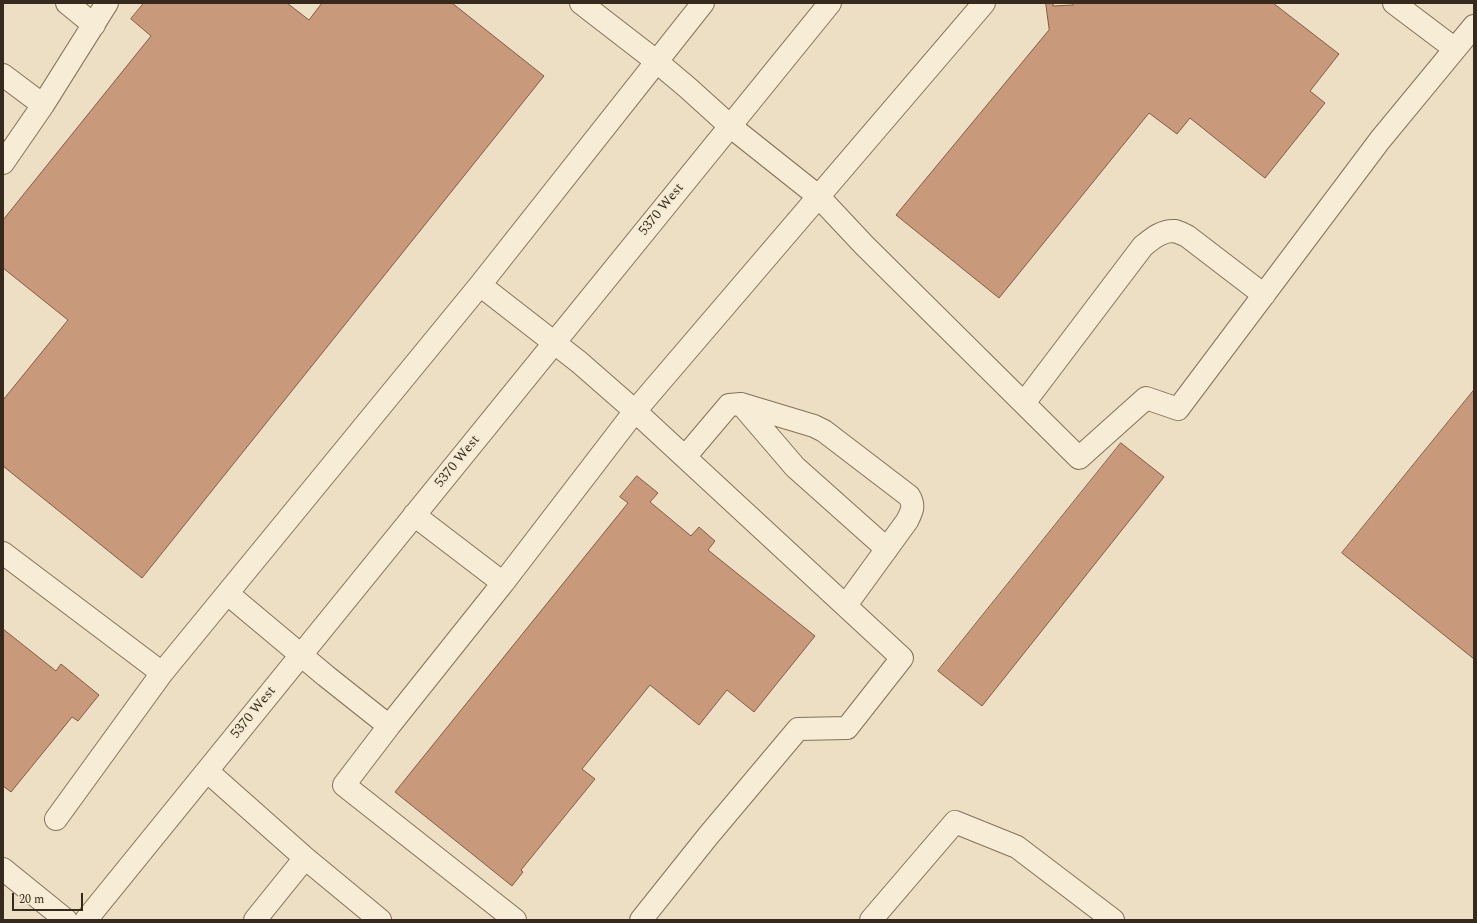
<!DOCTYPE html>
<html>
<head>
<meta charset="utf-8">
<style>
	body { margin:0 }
	#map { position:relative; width:1477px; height:923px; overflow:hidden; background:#ecdfc3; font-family:Spectral,serif }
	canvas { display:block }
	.frame { position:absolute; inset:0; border:4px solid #36291e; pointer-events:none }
	.scale { position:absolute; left:12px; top:893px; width:71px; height:18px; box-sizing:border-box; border:2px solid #36291e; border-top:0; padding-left:5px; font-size:12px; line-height:14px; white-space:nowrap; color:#36291e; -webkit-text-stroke:3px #f4ead2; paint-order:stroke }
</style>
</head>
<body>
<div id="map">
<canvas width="1477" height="923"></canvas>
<div class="frame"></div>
<div class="scale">20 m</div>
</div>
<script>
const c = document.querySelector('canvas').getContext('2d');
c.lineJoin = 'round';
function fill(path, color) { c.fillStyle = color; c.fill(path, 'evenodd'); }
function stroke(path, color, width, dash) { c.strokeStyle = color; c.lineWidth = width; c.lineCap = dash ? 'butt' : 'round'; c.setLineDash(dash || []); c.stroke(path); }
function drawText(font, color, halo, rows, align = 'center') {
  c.font = font + ' Spectral,serif'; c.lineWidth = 3.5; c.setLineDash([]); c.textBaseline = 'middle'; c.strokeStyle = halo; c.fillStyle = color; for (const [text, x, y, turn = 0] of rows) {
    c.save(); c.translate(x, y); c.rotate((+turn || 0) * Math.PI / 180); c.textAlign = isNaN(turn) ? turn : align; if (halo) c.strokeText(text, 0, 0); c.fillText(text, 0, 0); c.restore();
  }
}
const building = new Path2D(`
	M144,3H287L309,20L322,3H452L544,76L142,578L3,466V400L68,320L3,268V220L151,36L131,19Z
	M1046,3H1053V6L1073,5V3H1273L1339,54L1310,91L1325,103L1265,178L1190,118L1177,134L1149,113L999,298L896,215L1049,30Z
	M1474,390V659L1342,553Z
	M1121,443L1164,477L982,706L938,671Z
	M637,476L658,493L650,502L691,536L699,527L715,541L708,550L815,636L754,712L727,690L699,725L650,685L582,769L595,779L521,870L523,872L512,886L395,792L628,503L620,497Z
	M3,629L56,671L61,664L99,695L78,721L72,717L11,792L3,786Z`);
fill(building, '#c89a7b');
stroke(building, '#835b42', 1);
const minor = new Path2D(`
	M67,3L94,25
	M581,3L656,61L688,88L730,126L818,196L864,245L1079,458L1146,398L1178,409L1380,140L1474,26
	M1394,3L1455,49
	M3,75L43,105
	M3,163L43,105L107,3
	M480,285L579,362L635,411L902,658L847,728L798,729L708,836L641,920
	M1024,403L1143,246C1152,239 1162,230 1175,231C1178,232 1183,234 1187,236L1264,295
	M741,404L795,467L887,549
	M685,457L729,405L741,404L814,426L824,431L909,496C915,506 912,511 907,521L846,605
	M414,515L503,583L635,411L984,3
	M3,553L162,673
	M228,594L326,676L389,726L344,785L515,920
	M389,726L503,583
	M207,771L305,858L380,920
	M56,819L162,673L480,285L703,3
	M3,869L66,920
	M86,920L830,3
	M255,920L305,858
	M871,920L955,822L1017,847L1113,920`);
stroke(minor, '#85715b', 24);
stroke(minor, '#f7edd6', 22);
drawText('14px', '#36291e', '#f4ead2', [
	["5370 West",662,210,-51],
	["5370 West",458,462,-51],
	["5370 West",254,713,-51]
]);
</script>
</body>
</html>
